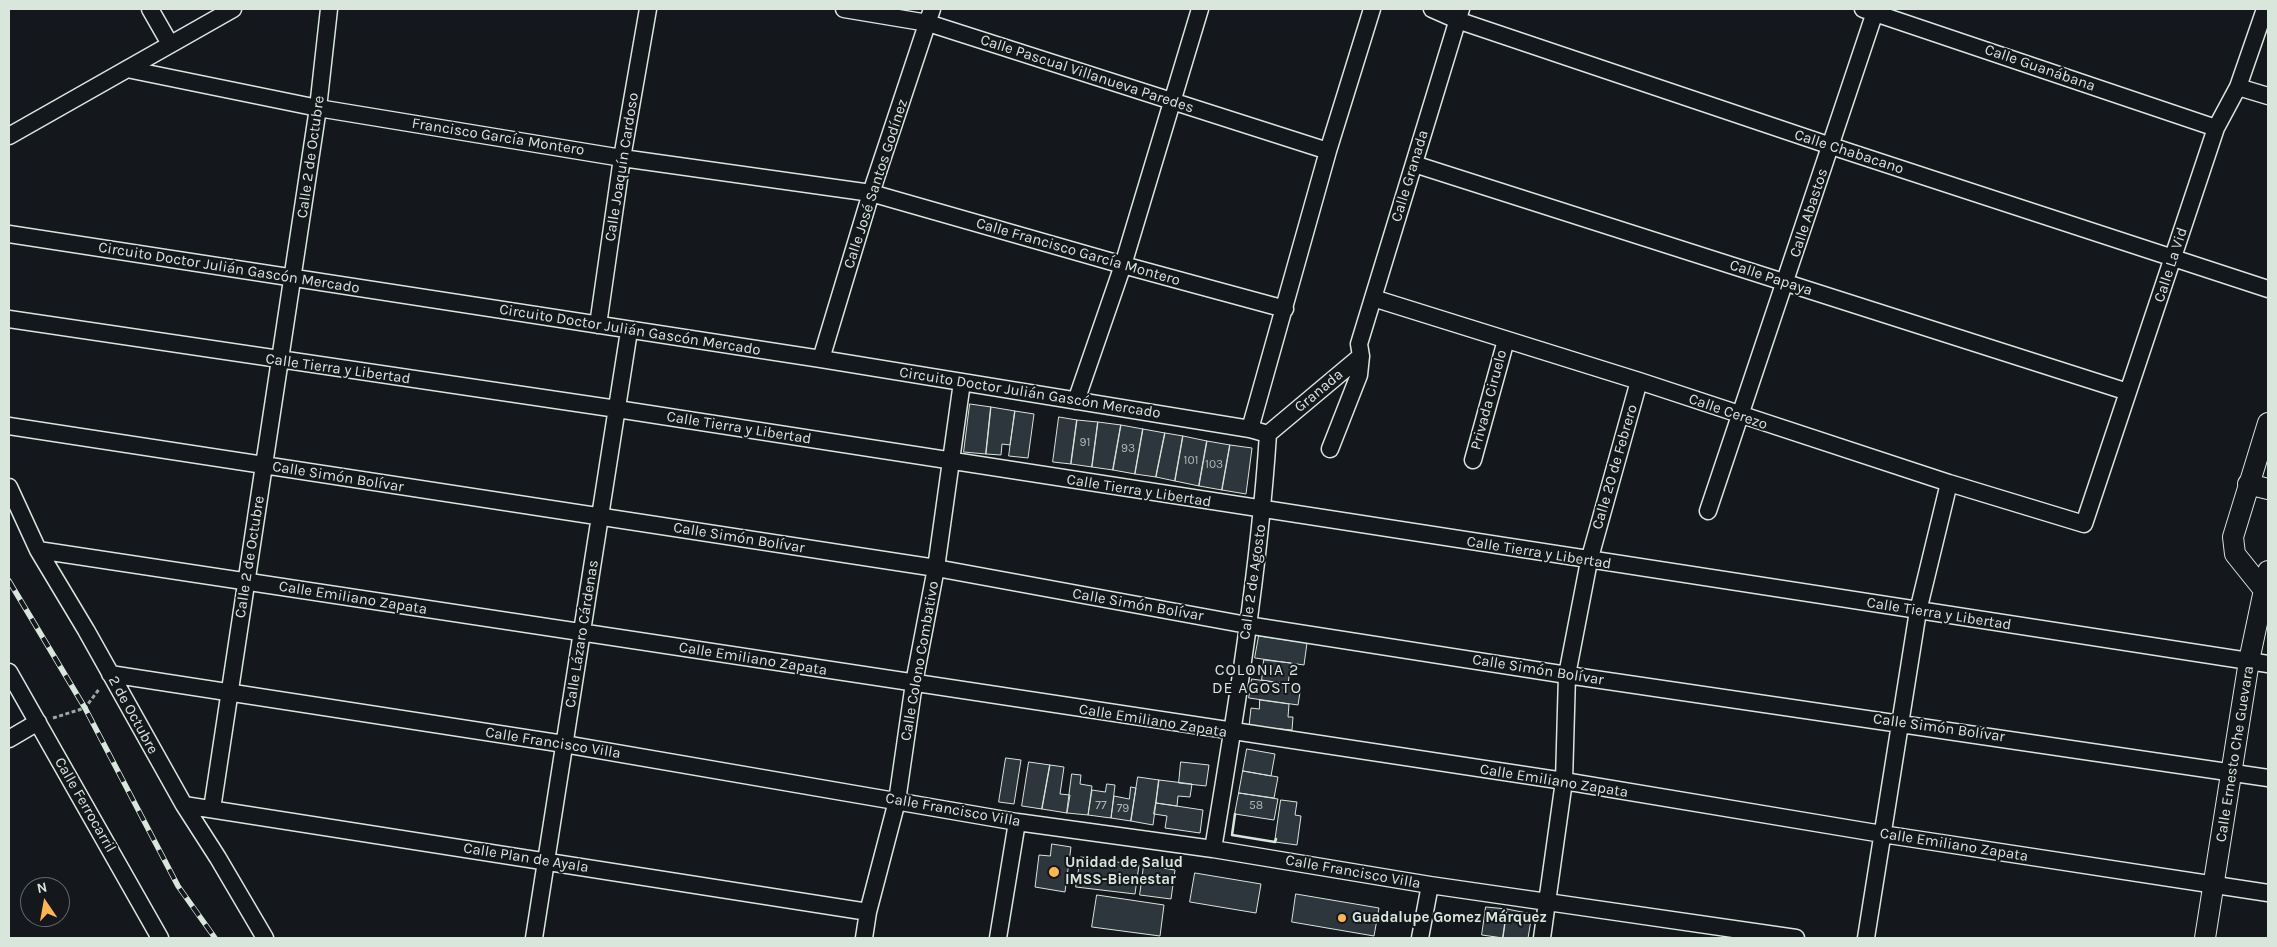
<!DOCTYPE html>
<html>
<head>
<meta charset="utf-8">
<style>
	body { margin:0 }
	#map { position:relative; width:2277px; height:947px; overflow:hidden; background:#14181c; font-family:Karla,sans-serif }
	canvas { display:block }
	.frame { position:absolute; inset:0; border:10px solid #d8e6dc; pointer-events:none }
	.north { position:absolute; left:20px; top:877px; width:50px; height:50px; box-sizing:border-box; background:#14181c; border:1px solid #626a69; border-radius:50%; rotate:348deg; font-size:14px; font-weight:700; line-height:20px; text-align:center; color:#d8e6dc }
	.north::after { content:''; display:block; margin:auto; width:18px; height:22px; background:#ffb74d; clip-path:polygon(50% 0,100% 100%,50% 72%,0 100%) }
</style>
</head>
<body>
<div id="map">
<canvas width="2277" height="947"></canvas>
<div class="frame"></div>
<div class="north">N</div>
</div>
<script>
const c = document.querySelector('canvas').getContext('2d');
c.lineJoin = 'round';
function fill(path, color) { c.fillStyle = color; c.fill(path, 'evenodd'); }
function stroke(path, color, width, dash) { c.strokeStyle = color; c.lineWidth = width; c.lineCap = dash ? 'butt' : 'round'; c.setLineDash(dash || []); c.stroke(path); }
function drawText(font, color, halo, rows, align = 'center') {
  c.font = font + ' Karla,sans-serif'; c.lineWidth = 4; c.setLineDash([]); c.textBaseline = 'middle'; c.strokeStyle = halo; c.fillStyle = color; for (const [text, x, y, turn = 0] of rows) {
    c.save(); c.translate(x, y); c.rotate((+turn || 0) * Math.PI / 180); c.textAlign = isNaN(turn) ? turn : align; if (halo) c.strokeText(text, 0, 0); c.fillText(text, 0, 0); c.restore();
  }
}
const building = new Path2D(`
	M970,404L991,407L986,454L964,452Z
	M991,407L1015,411L1010,445L1002,444L1001,455L986,454Z
	M1015,411L1034,414L1028,458L1009,456Z
	M1059,417L1077,420L1071,464L1053,462Z
	M1077,420L1098,422L1092,467L1071,464Z
	M1098,422L1121,425L1113,470L1092,467Z
	M1121,425L1143,429L1135,474L1113,470Z
	M1143,429L1165,433L1156,477L1135,474Z
	M1165,433L1183,436L1175,481L1156,477Z
	M1183,436L1207,441L1199,486L1175,481Z
	M1207,441L1230,445L1222,490L1199,486Z
	M1230,445L1252,448L1246,494L1222,490Z
	M1259,636L1307,643L1304,665L1255,658Z
	M1264,660L1291,663L1288,684L1262,680Z
	M1252,679L1301,686L1298,705L1249,698Z
	M1260,700L1289,704L1288,717H1293L1292,730L1249,726L1251,708L1259,709Z
	M1247,749L1275,754L1271,776L1243,771Z
	M1006,758L1021,760L1014,804L999,802Z
	M1029,762L1050,765L1042,809L1022,806Z
	M1181,762L1209,765L1206,786L1179,783Z
	M1050,765L1064,767L1060,794L1070,795L1067,813L1042,809Z
	M1243,771L1278,777L1274,798L1239,793Z
	M1072,774L1081,775L1080,784L1092,786L1088,815L1067,813Z
	M1138,777L1159,780L1153,825L1131,821Z
	M1159,780L1192,784L1190,797L1178,796L1177,806L1156,803Z
	M1107,784L1115,785L1111,818L1088,815L1092,790L1105,792Z
	M1131,787L1136,788L1131,821L1111,818L1114,796L1129,799Z
	M1239,793L1278,799L1274,820L1235,814Z
	M1281,800L1297,802L1295,815L1301,816L1297,845L1275,842Z
	M1156,803L1203,810L1200,833L1165,828L1167,816L1154,814Z
	M1052,844L1071,847L1065,892L1035,887L1039,855L1050,856Z
	M1081,857L1139,865L1135,894L1076,887Z
	M1144,865L1175,870L1171,899L1140,895Z
	M1195,873L1261,884L1256,913L1190,902Z
	M1296,894L1379,908L1374,936L1292,922Z
	M1097,895L1164,905L1160,936L1092,927Z
	M1486,907L1507,909L1503,938L1482,935Z
	M1507,909L1532,914L1528,938H1503Z`);
fill(building, '#2c363c');
stroke(building, '#d8e6dc', 1);
const minor = new Path2D(`
	M150,9L170,44
	M844,9L928,23L1328,151
	M1432,9L1457,20L1831,146L2268,289
	M1863,9L2216,128
	M127,69L318,108L622,158L871,193L1123,265L1285,309
	M2238,87L2268,96
	M9,136L233,9
	M1414,164L2128,392
	M9,234L821,359L1250,429L1268,434
	M1373,298L1639,381L1949,483L2084,524L2216,128L2238,87L2265,9
	M9,319L617,409L2268,664
	M598,325L622,158L648,9
	M821,359L871,193L932,9
	M1076,401L1123,265L1200,9
	M9,426L936,568L1247,625L1567,675L2268,778
	M1250,429L1328,151L1372,9
	M1268,434L1361,356L1359,344L1461,9
	M1330,449L1359,375L1361,356
	M1473,460L1506,340
	M9,487L38,550L86,630L184,805L218,858L265,938
	M1708,511L1876,9
	M38,550L1564,781L1882,834L2268,893
	M9,672L160,938
	M110,674L564,744L1017,822L1213,849L1430,885L1796,938
	M9,739L38,722
	M184,805L868,912
	M212,809L318,108L329,9
	M1213,849C1236,711 1259,573 1268,434
	M534,938L629,331
	M864,938L868,912L897,801L914,683L936,568L962,382
	M998,938L1017,822
	M1420,938L1430,885
	M1542,938L1564,781L1567,675L1589,561L1639,381
	M1866,938L1918,611L1949,483`);
const tertiary = new Path2D(`
	M2248,484L2268,489
	M2263,589L2235,554L2233,537L2268,423
	M2205,938L2249,661L2268,571`);
stroke(minor, '#d8e6dc', 19);
stroke(tertiary, '#d8e6dc', 22);
stroke(new Path2D(`
	M53,718L85,708L100,688`), '#9da8a2', 3, [4, 2.5]);
stroke(minor, '#14181c', 16);
stroke(tertiary, '#14181c', 20);
const rail = new Path2D(`
	M9,581L85,708L178,886L215,938`);
stroke(rail, '#d8e6dc', 5.5);
stroke(rail, '#14181c', 4, [11]);
stroke(new Path2D(`
	M1235,814L1232,835L1275,842L1276,839`), '#d8e6dc', 2.5);
for (const [x, y, r, color] of [
	[1054,872,6,"#ffb74d"],
	[1342,918,5,"#ffb74d"]
]) { const dot = new Path2D(); dot.arc(x, y, r, 0, 2 * Math.PI); c.fillStyle = color; c.fill(dot); stroke(dot, '#14181c', 2); }
drawText('12px', '#adbab4', null, [
	["91",1085,443],
	["93",1128,449],
	["101",1191,461],
	["103",1214,465],
	["77",1101,806],
	["58",1256,806],
	["79",1123,809]
]);
drawText('15px', '#d8e6dc', '#14181c', [
	["Calle Guanábana",2040,68,19],
	["Calle Pascual Villanueva Paredes",1087,74,18],
	["Francisco García Montero",498,137,9],
	["Calle Chabacano",1849,152,18],
	["Calle 2 de Octubre",311,157,-82],
	["Calle Joaquín Cardoso",622,167,-81],
	["Calle Granada",1410,176,-73],
	["Calle José Santos Godínez",876,184,-72],
	["Calle Abastos",1809,213,-72],
	["Calle Francisco García Montero",1078,252,16],
	["Calle La Vid",2171,265,-72],
	["Circuito Doctor Julián Gascón Mercado",229,268,9],
	["Calle Papaya",1771,278,18],
	["Circuito Doctor Julián Gascón Mercado",630,330,9],
	["Calle Tierra y Libertad",338,369,8],
	["Granada",1319,391,-40],
	["Circuito Doctor Julián Gascón Mercado",1030,393,9],
	["Privada Ciruelo",1489,400,-75],
	["Calle Cerezo",1728,412,19],
	["Calle Tierra y Libertad",739,428,9],
	["Calle 20 de Febrero",1615,467,-74],
	["Calle Simón Bolívar",338,477,9],
	["Calle Tierra y Libertad",1139,491,9],
	["Calle Simón Bolívar",739,538,9],
	["Calle Tierra y Libertad",1539,553,9],
	["Calle 2 de Octubre",250,557,-81],
	["Calle 2 de Agosto",1253,582,-82],
	["Calle Emiliano Zapata",353,598,9],
	["Calle Simón Bolívar",1138,605,10],
	["Calle Tierra y Libertad",1939,614,9],
	["Calle Lázaro Cárdenas",582,634,-81],
	["Calle Emiliano Zapata",753,659,9],
	["Calle Colono Combativo",920,661,-80],
	["Calle Simón Bolívar",1538,670,9],
	["2 de Octubre",133,715,61],
	["Calle Emiliano Zapata",1153,721,9],
	["Calle Simón Bolívar",1939,728,8],
	["Calle Francisco Villa",553,743,9],
	["Calle Ernesto Che Guevara",2235,754,-81],
	["Calle Emiliano Zapata",1554,781,9],
	["Calle Ferrocarril",85,805,60],
	["Calle Francisco Villa",953,810,10],
	["Calle Emiliano Zapata",1954,845,9],
	["Calle Plan de Ayala",526,858,9],
	["Calle Francisco Villa",1353,872,10]
]);
drawText('bold 15px', '#d8e6dc', '#14181c', [
	["Unidad de Salud",1065,863],
	["IMSS-Bienestar",1065,880],
	["Guadalupe Gomez Márquez",1352,918]
], 'left');
c.letterSpacing = '1px';
drawText('16px', '#d8e6dc', '#14181c', [
	["COLONIA 2",1257,670],
	["DE AGOSTO",1257,688]
]);
c.letterSpacing = '0px';
</script>
</body>
</html>
